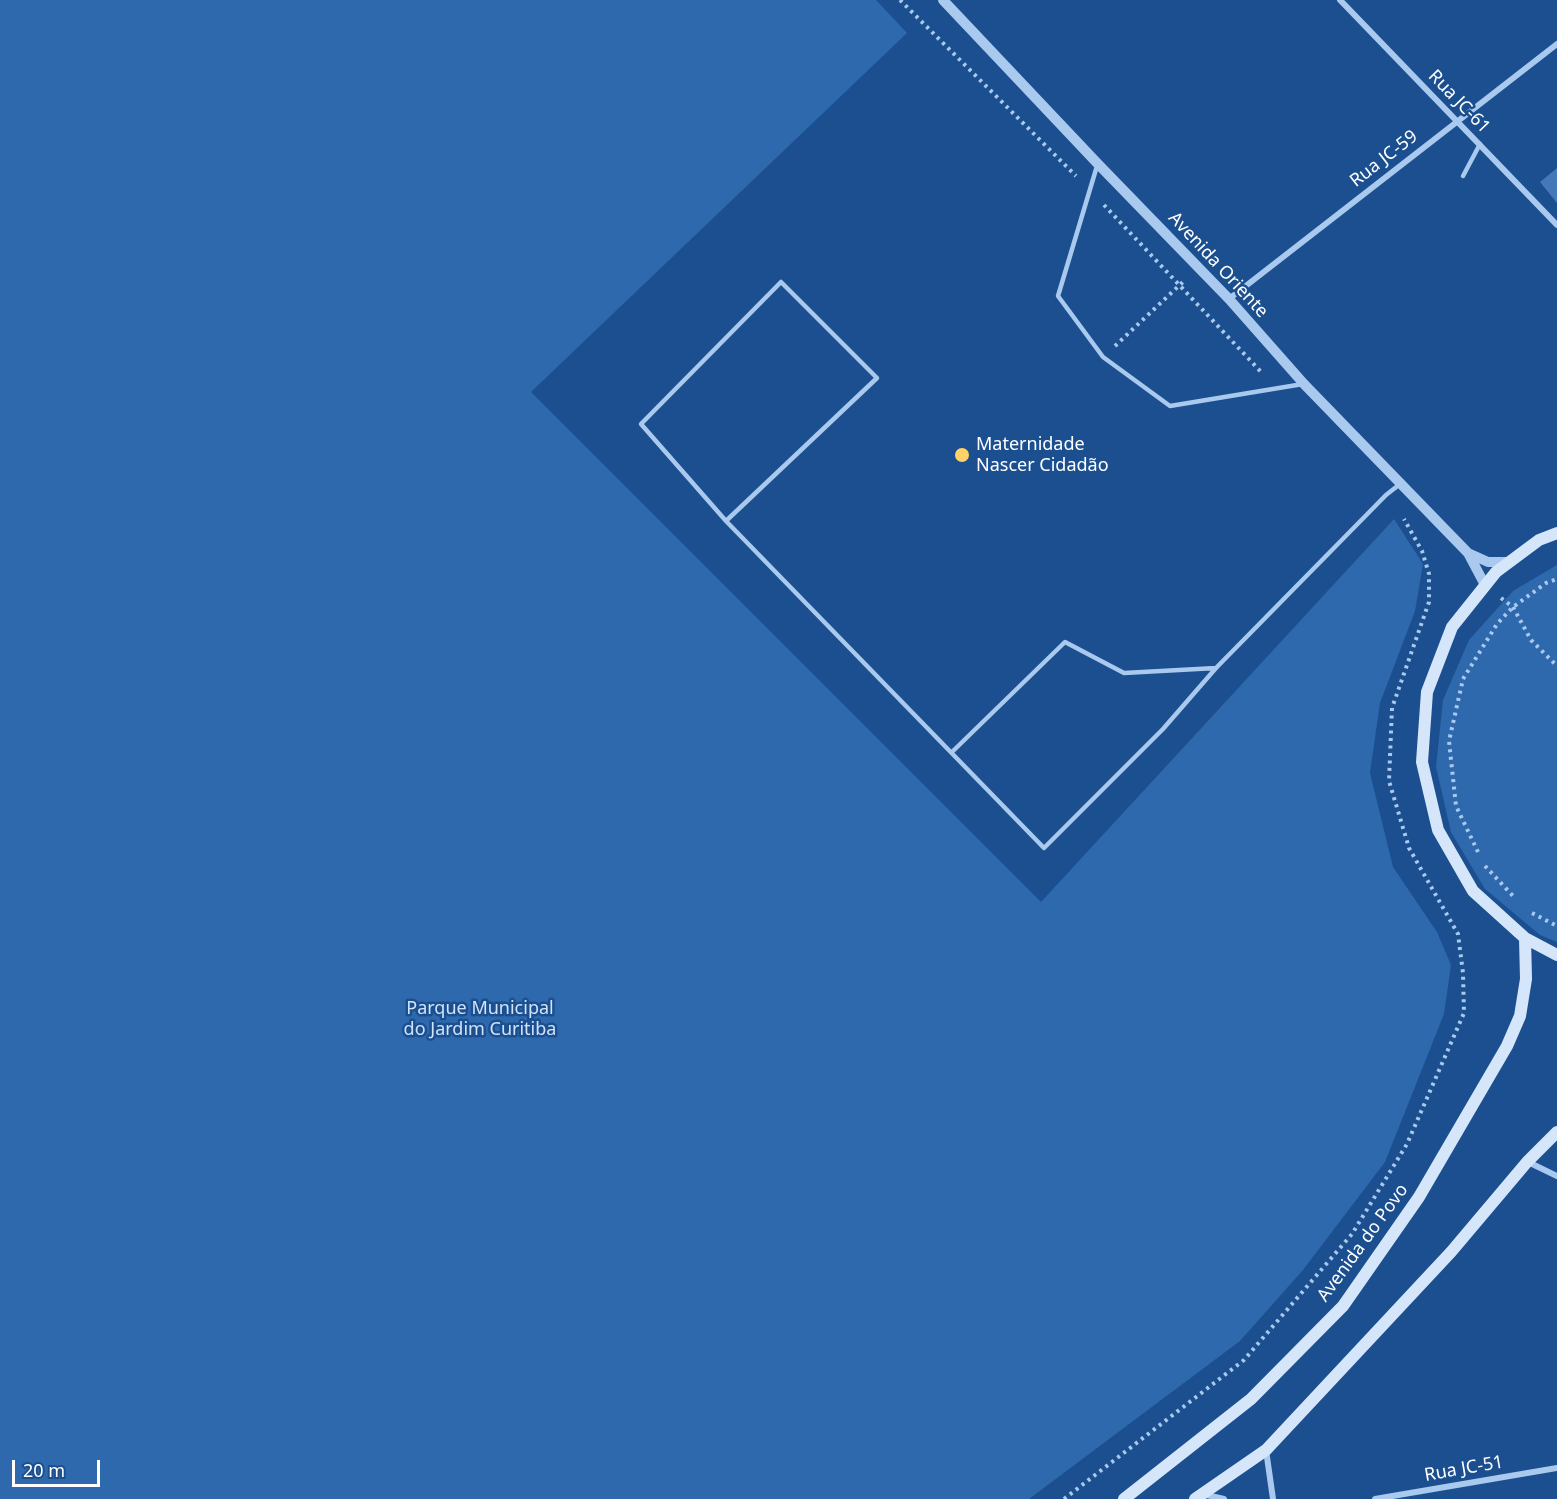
<!DOCTYPE html>
<html>
<head>
<meta charset="utf-8">
<style>
	body { margin:0 }
	#map { position:relative; width:1557px; height:1499px; overflow:hidden; background:#1b4f8f; font-family:"Noto Sans",sans-serif }
	canvas { display:block }
	.scale { position:absolute; left:12px; top:1460px; width:88px; height:27px; box-sizing:border-box; border:3px solid #fff; border-top:0; padding-left:8px; font-size:18px; line-height:21px; white-space:nowrap; color:#fff; -webkit-text-stroke:4px #1b4f8f; paint-order:stroke }
</style>
</head>
<body>
<div id="map">
<canvas width="1557" height="1499"></canvas>
<div class="scale">20 m</div>
</div>
<script>
const c = document.querySelector('canvas').getContext('2d');
c.lineJoin = 'round';
function fill(path, color) { c.fillStyle = color; c.fill(path, 'evenodd'); }
function stroke(path, color, width, dash) { c.strokeStyle = color; c.lineWidth = width; c.lineCap = dash ? 'butt' : 'round'; c.setLineDash(dash || []); c.stroke(path); }
function drawText(font, color, halo, rows, align = 'center') {
  c.font = font + ' "Noto Sans",sans-serif'; c.lineWidth = 5; c.setLineDash([]); c.textBaseline = 'middle'; c.strokeStyle = halo; c.fillStyle = color; for (const [text, x, y, turn = 0] of rows) {
    c.save(); c.translate(x, y); c.rotate((+turn || 0) * Math.PI / 180); c.textAlign = isNaN(turn) ? turn : align; if (halo) c.strokeText(text, 0, 0); c.fillText(text, 0, 0); c.restore();
  }
}
fill(new Path2D(`
	M0,0H876L907,33L531,392L1041,902L1394,519L1423,564L1415,611L1380,703L1370,773L1393,867L1437,932L1451,965L1444,1014L1385,1162L1303,1270L1240,1341L1029,1499H0Z
	M1557,565V942L1540,935L1485,889L1451,832L1436,767L1443,700L1469,640L1513,591Z`), '#2e69ad');
fill(new Path2D(`
	M1557,168V203L1540,182Z`), '#4478b7');
stroke(new Path2D(`
	M900,0L1076,176
	M1104,205L1263,374
	M1115,346L1185,280
	M1501,598L1513,607L1531,640L1557,666
	M1478,852L1456,806L1449,741L1463,679L1497,624L1513,607L1546,583L1557,579
	M1485,866L1513,896
	M1532,913L1557,926
	M1064,1499L1244,1360L1352,1234L1407,1144L1464,1013L1463,973L1458,934L1409,848L1389,781L1392,708L1429,602V574L1422,551L1404,519`), '#a9c9ee', 4, [3, 4.5]);
stroke(new Path2D(`
	M1097,166L1058,296L1103,357L1170,406L1303,384
	M1463,176L1480,144
	M726,521L877,378L781,282L641,424L726,521L1044,848L1163,729L1216,668L1386,495L1400,484
	M952,752L1065,642L1124,673L1216,668`), '#a9c9ee', 4.5);
stroke(new Path2D(`
	M1340,0L1557,225
	M1229,299L1557,44
	M1528,1162L1557,1176
	M1266,1450L1273,1499
	M1202,1494L1224,1499
	M1375,1499L1557,1468`), '#a9c9ee', 6);
stroke(new Path2D(`
	M943,0L1098,164L1229,299L1304,384L1468,553L1485,585
	M1468,553L1488,562H1509`), '#a9c9ee', 10);
stroke(new Path2D(`
	M1557,533L1539,540L1496,572L1452,627L1427,692L1422,762L1438,830L1473,891L1525,938L1557,955
	M1124,1499L1251,1399L1343,1306L1419,1197L1507,1046L1520,1016L1526,979L1525,938
	M1195,1499L1266,1450L1451,1252L1527,1162L1557,1132`), '#d6e6fa', 12);
for (const [x, y, r, color] of [
	[962,455,8,"#ffd166"]
]) { const dot = new Path2D(); dot.arc(x, y, r, 0, 2 * Math.PI); c.fillStyle = color; c.fill(dot); stroke(dot, '#1b4f8f', 2); }
drawText('18px', '#fff', '#1b4f8f', [
	["Rua JC-61",1459,102,46],
	["Rua JC-59",1384,159,-38],
	["Avenida Oriente",1218,265,47],
	["Avenida do Povo",1363,1243,-54],
	["Rua JC-51",1464,1469,-10]
]);
drawText('18px', '#fff', '#1b4f8f', [
	["Maternidade",976,445],
	["Nascer Cidadão",976,466]
], 'left');
drawText('18px', '#cfe3fa', '#1b4f8f', [
	["Parque Municipal",480,1009],
	["do Jardim Curitiba",480,1030]
]);
</script>
</body>
</html>
